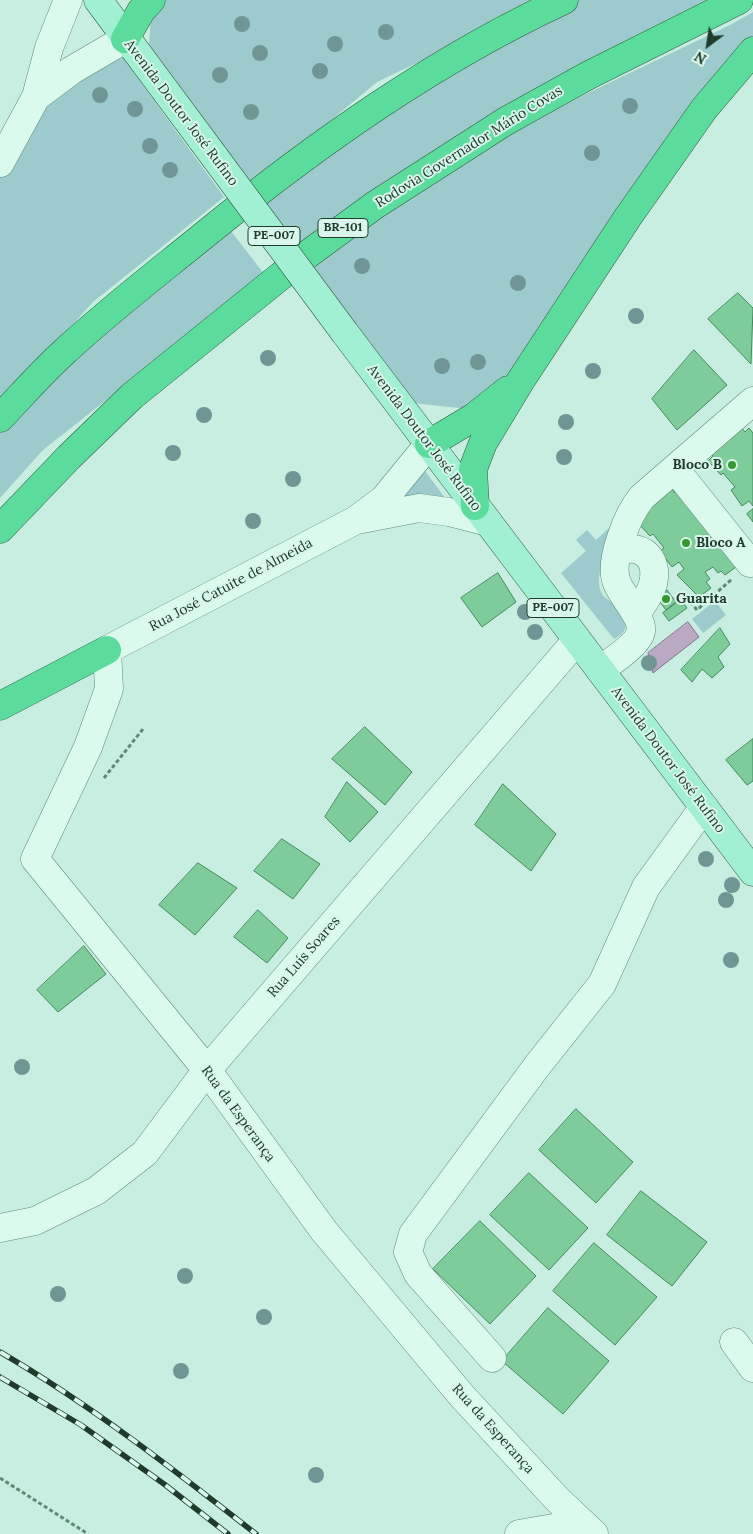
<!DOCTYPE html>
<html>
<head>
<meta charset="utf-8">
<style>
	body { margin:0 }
	#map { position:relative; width:753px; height:1534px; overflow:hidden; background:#c8eee1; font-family:Lora,serif }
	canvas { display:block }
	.north { position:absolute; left:683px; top:20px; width:50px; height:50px; -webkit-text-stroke:4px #d8f6eb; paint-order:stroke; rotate:211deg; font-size:14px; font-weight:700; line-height:20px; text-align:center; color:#203b2c }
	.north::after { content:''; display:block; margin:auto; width:18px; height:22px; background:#203b2c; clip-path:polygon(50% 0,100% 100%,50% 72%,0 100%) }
</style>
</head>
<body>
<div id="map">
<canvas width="753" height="1534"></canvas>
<div class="north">N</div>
</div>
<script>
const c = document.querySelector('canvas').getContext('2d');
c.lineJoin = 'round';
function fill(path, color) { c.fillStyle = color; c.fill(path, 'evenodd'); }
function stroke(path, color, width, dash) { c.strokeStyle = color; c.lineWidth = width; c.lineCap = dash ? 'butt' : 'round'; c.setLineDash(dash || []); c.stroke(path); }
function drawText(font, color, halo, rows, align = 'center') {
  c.font = font + ' Lora,serif'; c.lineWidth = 4; c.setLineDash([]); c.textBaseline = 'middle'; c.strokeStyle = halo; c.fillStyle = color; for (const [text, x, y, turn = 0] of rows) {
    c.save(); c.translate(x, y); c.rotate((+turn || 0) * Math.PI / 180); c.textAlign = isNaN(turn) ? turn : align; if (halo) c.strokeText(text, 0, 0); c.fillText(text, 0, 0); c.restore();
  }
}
fill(new Path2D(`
	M162,0H549L377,82L318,131L243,185L148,54L151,18Z
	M575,0H732L295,250L255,192Z
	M753,12V36L700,103L522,361L477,410L413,403L303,262L463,160L586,94L730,25Z
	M123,58L224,197L93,302L0,406V161L66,77L95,63Z
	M221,218L265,275L43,450L0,498V433L105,317Z
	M425,471L448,502L395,504Z
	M618,520C613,537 600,563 599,579C598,603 615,599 623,611C630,623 626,634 614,639L561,573L586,551L576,540L587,530L596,540Z
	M715,601L726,615L703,633L692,619Z`), '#9ccacd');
const water = new Path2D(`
	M688,622L699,637L653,673L648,653Z`);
fill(water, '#baa9c3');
stroke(water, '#876f91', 1);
const building = new Path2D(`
	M738,293L753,308L751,364L708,319Z
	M694,350L727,385L677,430L652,399Z
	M741,427L745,432L749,428L753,433V506L749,501L742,506L731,490L735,487L723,473L721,475L708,461L713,456L710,452Z
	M671,487L675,493L679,489L715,534L709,539L714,546L721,540L736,567L725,575L721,571L718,573L713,567L705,572L710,579L706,582L711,588L699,597L677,575L684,569L679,562L672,567L660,551L664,548L653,534L650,536L637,522L660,496Z
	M753,509V522L747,514Z
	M498,573L516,602L482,627L461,598Z
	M661,588L665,592L667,590L676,602L666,610L656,597Z
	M681,600L687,608L669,621L663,613Z
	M720,628L730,644L718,657L724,667L712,678L702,669L692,682L681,670Z
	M365,727L412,772L385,805L332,759Z
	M753,739V781L747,785L726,760Z
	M347,782L378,812L350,842L325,817Z
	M503,784L556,834L531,871L475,825Z
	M282,839L320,864L293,899L254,871Z
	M198,863L237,888L195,935L159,905Z
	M258,910L288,938L267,963L234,937Z
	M84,946L106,974L58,1012L37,990Z
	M576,1109L633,1162L596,1203L539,1150Z
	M529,1173L588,1228L549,1270L490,1215Z
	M641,1191L707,1242L672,1286L607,1235Z
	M480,1221L536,1276L490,1324L433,1269Z
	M594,1243L657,1297L615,1345L553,1291Z
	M548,1308L609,1361L563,1414L502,1361Z`);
fill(building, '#7ecc9a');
stroke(building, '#438a5b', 1);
const minor = new Path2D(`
	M36,97L72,70L125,39
	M0,163L36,97L49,48L68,0
	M429,444L384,499L356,520L107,650L109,689L88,747L35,859L207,1070L324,1231L462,1396L557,1499L594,1534
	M675,469L750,563
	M362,519L419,508L449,512L488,522
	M618,551C642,543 659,558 653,584C650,595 642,605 636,614
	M600,670C611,662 639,644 641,631C643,618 622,596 617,583C608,561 628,514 642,497L753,401
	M0,1228L35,1221L96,1191L145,1153L207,1070L577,640
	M734,1342L753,1368
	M492,1358L418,1274L408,1252L413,1234L537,1066L602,984L646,887L704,807
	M519,1534L582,1523`);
const major = new Path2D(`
	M98,0L202,140
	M345,333L753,872`);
const highway = new Path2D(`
	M125,39L141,11L151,0
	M0,418C21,396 41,373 63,353C109,310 159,272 208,232C318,143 435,60 564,0
	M429,444L474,417L508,390
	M475,506L473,469L483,443L521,380L628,217L704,109L753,51
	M0,529L69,457L132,396L308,254L375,205L506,121L589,75L739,0
	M0,706L107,650`);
stroke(minor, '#5d8b73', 29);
stroke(major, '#315941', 29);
stroke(highway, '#315941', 29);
stroke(new Path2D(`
	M676,599L684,594L697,610L732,579
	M104,778L143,729
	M0,1478L88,1534`), '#5d8b73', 3, [4, 2.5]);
stroke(minor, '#dcf9ee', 28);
stroke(major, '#a1f0d3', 28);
stroke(highway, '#5bdc9c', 28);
const rail = new Path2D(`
	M0,1352C91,1405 173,1469 256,1534
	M0,1377L81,1425L164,1484L228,1534`);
stroke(rail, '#203b2c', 5.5);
stroke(rail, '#d8f6eb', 4, [11]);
const majorBridge = new Path2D(`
	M202,140L345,333`);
stroke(majorBridge, '#315941', 29, []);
stroke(majorBridge, '#a1f0d3', 28);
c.fillStyle = '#6f9695';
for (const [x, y] of [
	[242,24],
	[386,32],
	[335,44],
	[260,53],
	[320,71],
	[220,75],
	[100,95],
	[630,106],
	[135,109],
	[251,112],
	[150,146],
	[592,153],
	[170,170],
	[362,266],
	[518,283],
	[636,316],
	[268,358],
	[478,362],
	[442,366],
	[593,371],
	[204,415],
	[566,422],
	[173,453],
	[564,457],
	[293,479],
	[253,521],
	[525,612],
	[535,632],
	[649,663],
	[706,859],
	[732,885],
	[726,900],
	[731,960],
	[22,1067],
	[185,1276],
	[58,1294],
	[264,1317],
	[181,1371],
	[316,1475]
]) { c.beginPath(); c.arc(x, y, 8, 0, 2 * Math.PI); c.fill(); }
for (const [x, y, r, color] of [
	[732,465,5,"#34992d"],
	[686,543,5,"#34992d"],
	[666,599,5,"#34992d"]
]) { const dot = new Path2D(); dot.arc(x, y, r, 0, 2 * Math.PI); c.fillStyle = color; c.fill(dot); stroke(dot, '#d8f6eb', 2); }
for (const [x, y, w] of [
	[343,228,50],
	[274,236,52],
	[553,608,52]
]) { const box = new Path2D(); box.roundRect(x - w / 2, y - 9.5, w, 19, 4); c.fillStyle = '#d8f6eb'; c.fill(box); stroke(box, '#203b2c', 1); }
drawText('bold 12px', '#203b2c', null, [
	["BR-101",343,228],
	["PE-007",274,236],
	["PE-007",553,608]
]);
drawText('14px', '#203b2c', '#d8f6eb', [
	["Avenida Doutor José Rufino",181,113,53],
	["Rodovia Governador Mário Covas",469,147,-32],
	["Avenida Doutor José Rufino",424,438,53],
	["Rua José Catuite de Almeida",231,585,-28],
	["Avenida Doutor José Rufino",668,760,53],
	["Rua Luís Soares",304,957,-49],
	["Rua da Esperança",238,1114,54],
	["Rua da Esperança",493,1429,48]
]);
drawText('bold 14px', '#203b2c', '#d8f6eb', [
	["Bloco B",722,465,"right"],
	["Bloco A",696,543],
	["Guarita",676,599]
], 'left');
</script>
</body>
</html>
